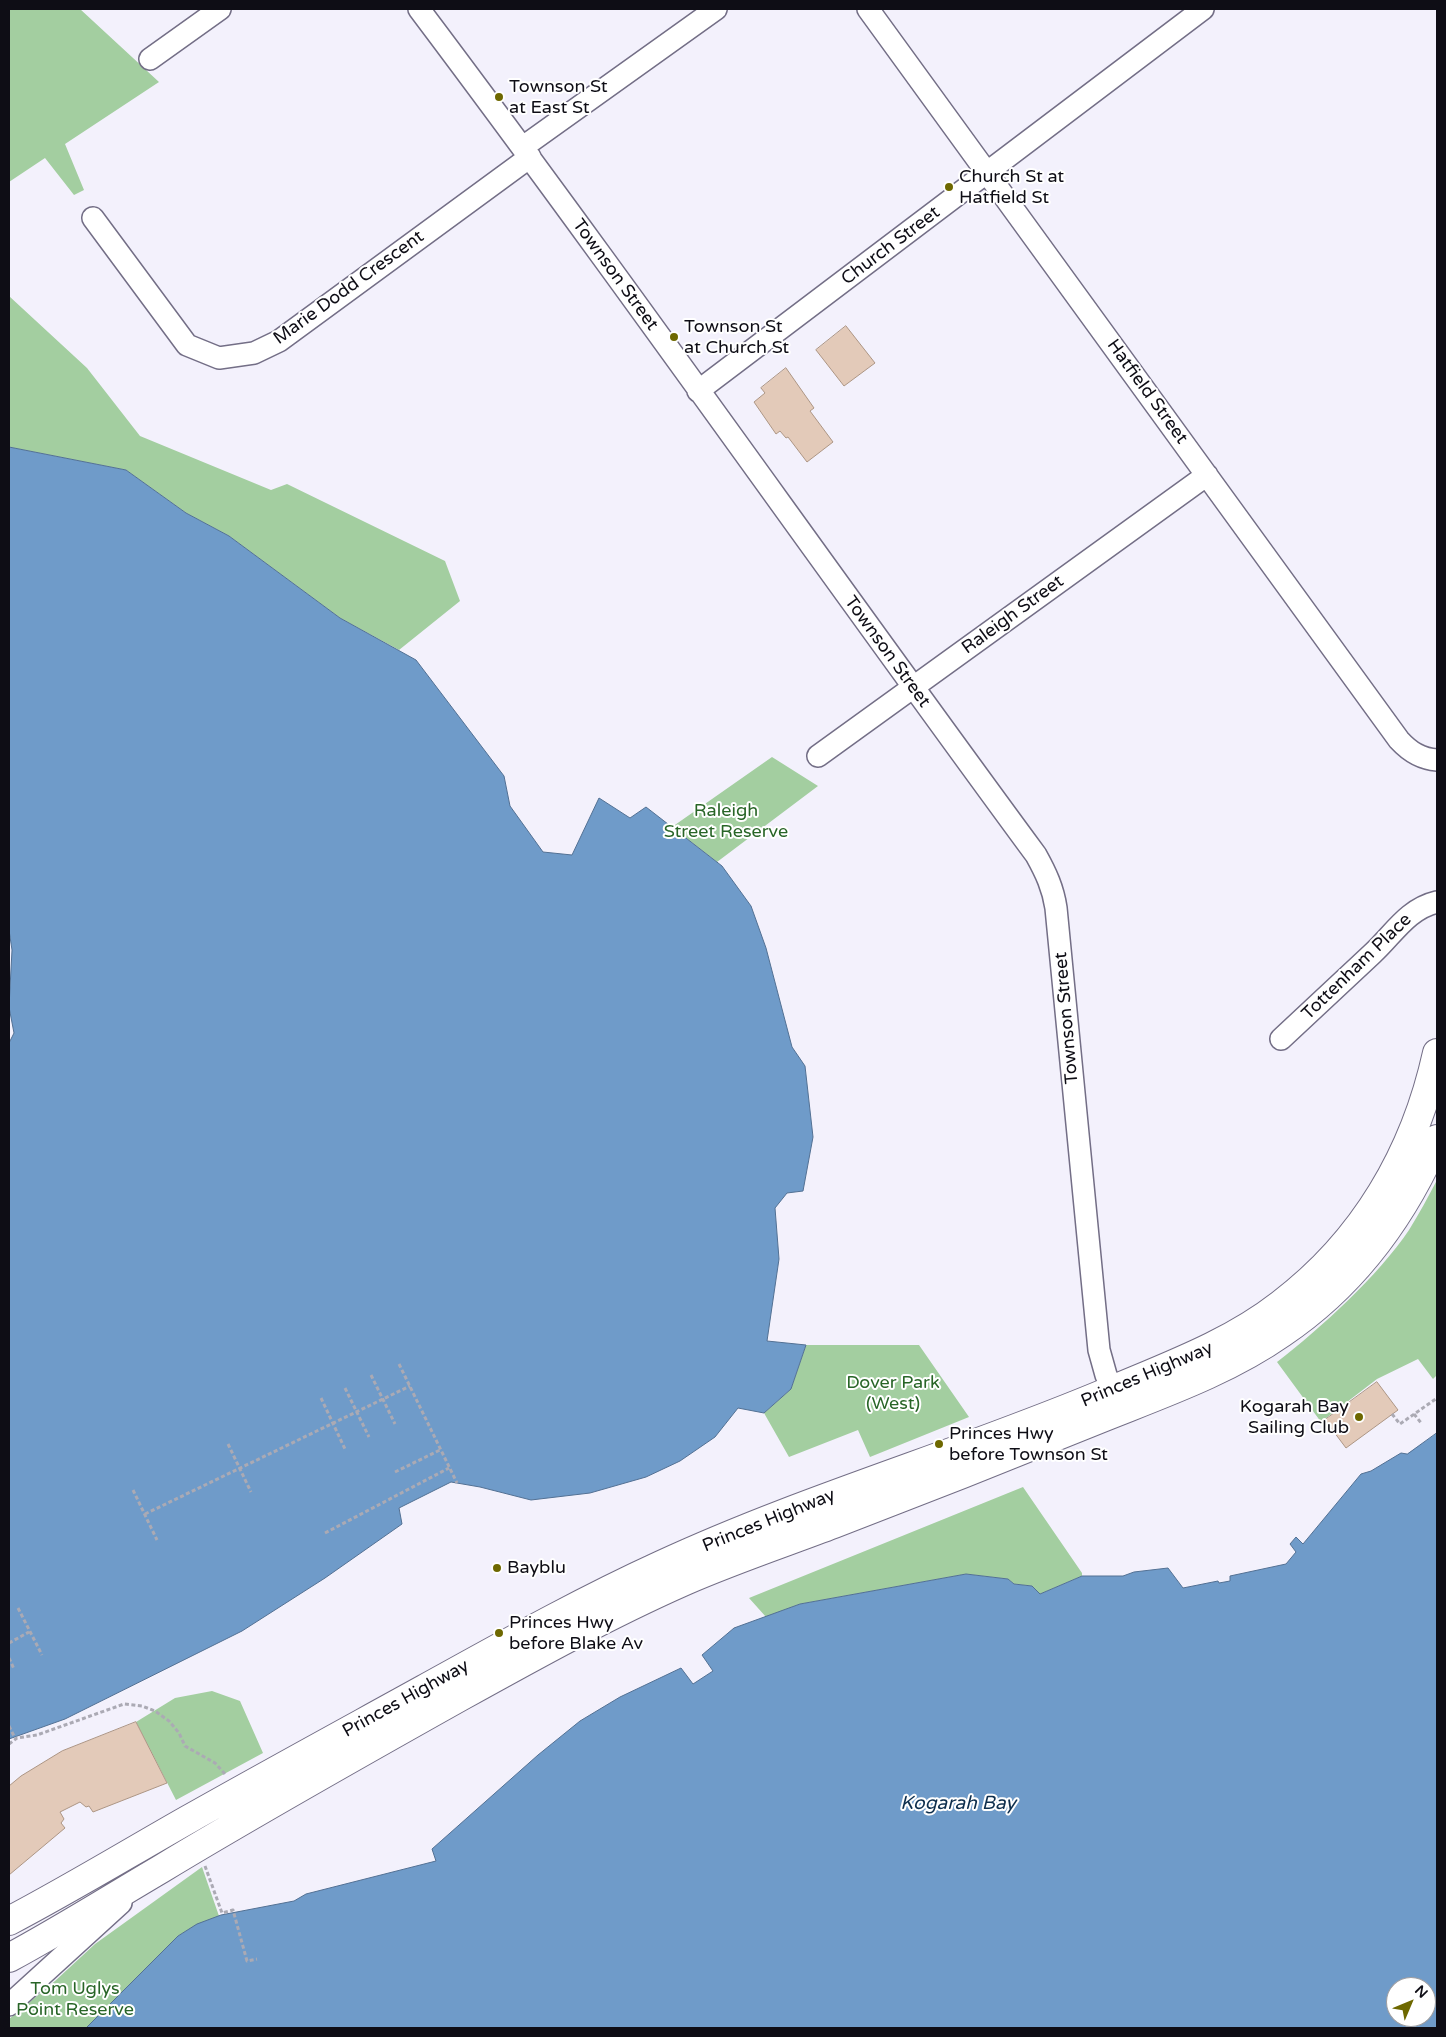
<!DOCTYPE html>
<html>
<head>
<meta charset="utf-8">
<style>
	body { margin:0 }
	#map { position:relative; width:1446px; height:2037px; overflow:hidden; background:#f3f1fc; font-family:"Varela Round",sans-serif }
	canvas { display:block }
	.frame { position:absolute; inset:0; border:10px solid #0e0d15; pointer-events:none }
	.north { position:absolute; left:1386px; top:1977px; width:50px; height:50px; box-sizing:border-box; background:#fff; border:1px solid #9f9ea1; border-radius:50%; rotate:45deg; font-size:14px; font-weight:700; line-height:20px; text-align:center; color:#0e0d15 }
	.north::after { content:''; display:block; margin:auto; width:18px; height:22px; background:#6e6800; clip-path:polygon(50% 0,100% 100%,50% 72%,0 100%) }
</style>
</head>
<body>
<div id="map">
<canvas width="1446" height="2037"></canvas>
<div class="frame"></div>
<div class="north">N</div>
</div>
<script>
const c = document.querySelector('canvas').getContext('2d');
c.lineJoin = 'round';
function fill(path, color) { c.fillStyle = color; c.fill(path, 'evenodd'); }
function stroke(path, color, width, dash) { c.strokeStyle = color; c.lineWidth = width; c.lineCap = dash ? 'butt' : 'round'; c.setLineDash(dash || []); c.stroke(path); }
function drawText(font, color, halo, rows, align = 'center') {
  c.font = font + ' "Varela Round",sans-serif'; c.lineWidth = 4; c.setLineDash([]); c.textBaseline = 'middle'; c.strokeStyle = halo; c.fillStyle = color; for (const [text, x, y, turn = 0] of rows) {
    c.save(); c.translate(x, y); c.rotate((+turn || 0) * Math.PI / 180); c.textAlign = isNaN(turn) ? turn : align; if (halo) c.strokeText(text, 0, 0); c.fillText(text, 0, 0); c.restore();
  }
}
fill(new Path2D(`
	M9,9H80L159,82L65,144L84,190L74,195L45,158L9,182Z
	M9,296L87,368L140,436L271,490L287,484L445,561L460,601L399,650L340,618L229,536L186,513L126,470L9,447Z
	M772,757L818,786L717,862L672,827Z
	M1437,1180V1375L1433,1379L1418,1359L1377,1379L1321,1422L1277,1362C1321,1328 1378,1276 1409,1230C1419,1214 1428,1197 1437,1180Z
	M806,1345H919L969,1417L870,1457L858,1430L789,1457L764,1413L791,1389Z
	M1023,1487L1082,1573V1576L1040,1594L1032,1586L1014,1584L1008,1579L966,1574L800,1604L766,1617L749,1598Z
	M212,1691L240,1701L263,1753L176,1800L136,1722L175,1698Z
	M202,1867L219,1916L195,1926L178,1936L86,2028H9V2019L55,1981L95,1944Z`), '#a3cea0');
const water = new Path2D(`
	M9,447L126,470L186,513L229,536L340,618L416,660L504,776L510,806L543,852L572,855L599,798L630,818L646,807L722,866L751,906L766,948L792,1047L805,1066L813,1137L803,1191L787,1193L775,1208L779,1259L767,1341L806,1345L791,1389L764,1413L738,1408L715,1437L680,1461L646,1477L590,1493L531,1500L480,1487L451,1482L399,1508L402,1524L325,1578L242,1631L65,1719L9,1739V1043L14,1033L9,1007L12,950L9,930Z
	M1437,1433V2028H86L178,1936L197,1924L221,1915L294,1901L306,1894L436,1861L432,1849L538,1755L580,1721L620,1697L681,1668L693,1684L713,1671L702,1655L734,1628L800,1604L966,1574L1008,1579L1014,1584L1032,1586L1040,1594L1082,1576H1123L1134,1572L1168,1568L1183,1588L1218,1581L1219,1583L1230,1581V1576L1286,1564L1296,1552L1290,1544L1296,1537L1303,1544L1361,1474L1371,1471L1401,1453L1407,1454ZM1396,1987H1426V2017H1396Z`);
fill(water, '#6f9bc9');
stroke(water, '#527093', 1);
const building = new Path2D(`
	M846,326L875,363L844,386L816,350Z
	M786,368L814,408L810,411L833,442L807,462L788,437L786,438L780,431L776,434L754,402L765,393L761,388Z
	M1377,1382L1398,1410L1346,1448L1325,1420Z
	M136,1722L167,1783L93,1812L89,1806L86,1807L80,1802L60,1812L64,1819L61,1823L65,1828L9,1875V1786L21,1776L62,1751Z`);
fill(building, '#e3cab9');
stroke(building, '#ac9584', 1);
const minor = new Path2D(`
	M419,9C629,288 829,574 1036,855C1046,873 1053,888 1056,908L1099,1350L1106,1375L1113,1390
	M868,9L1399,740C1410,752 1421,759 1437,760
	M150,59L220,9
	M523,147L716,9
	M93,218L187,345L219,358L254,353L279,341L530,157
	M698,391L1203,9
	M818,756L1207,475
	M1281,1039C1311,1011 1341,983 1372,954C1393,935 1407,909 1437,902
	M9,2005L121,1903`);
const highway = new Path2D(`
	M9,1921C70,1889 129,1853 189,1819C267,1775 346,1732 424,1689C502,1646 580,1602 661,1565C808,1497 964,1453 1112,1390C1171,1365 1231,1343 1281,1304C1364,1241 1415,1153 1437,1053
	M9,1958C61,1930 110,1899 161,1869C260,1809 360,1753 460,1697C534,1656 608,1615 685,1581C733,1560 784,1543 834,1524C920,1491 1006,1457 1092,1422C1156,1396 1225,1373 1282,1333C1353,1285 1403,1217 1437,1139`);
stroke(minor, '#736e86', 24);
stroke(highway, '#736e86', 30);
stroke(new Path2D(`
	M399,1364L457,1483
	M371,1375L395,1424
	M345,1388L369,1437
	M321,1398L345,1449
	M1392,1414L1400,1424L1437,1398
	M1414,1414L1422,1424
	M228,1444L251,1492
	M395,1472L440,1450
	M133,1490L157,1540
	M145,1514L410,1386
	M325,1533L449,1468
	M18,1608L42,1655
	M9,1643L29,1632
	M9,1658L14,1669
	M9,1726L14,1736
	M9,1744L17,1738L37,1735L124,1704L142,1706L155,1711L169,1721L179,1733L185,1746L215,1763L225,1774
	M205,1866L222,1913L233,1910L247,1961L257,1959`), '#abaab4', 3, [4, 2.5]);
stroke(minor, '#fff', 21);
stroke(highway, '#fff', 28);
for (const [x, y, r, color] of [
	[499,97,5,"#6e6800"],
	[949,187,5,"#6e6800"],
	[674,337,5,"#6e6800"],
	[1359,1417,5,"#6e6800"],
	[939,1444,5,"#6e6800"],
	[497,1568,5,"#6e6800"],
	[499,1633,5,"#6e6800"]
]) { const dot = new Path2D(); dot.arc(x, y, r, 0, 2 * Math.PI); c.fillStyle = color; c.fill(dot); stroke(dot, '#fff', 2); }
drawText('18px', '#0e0d15', '#fff', [
	["Townson St",509,87],
	["at East St",509,108],
	["Church St at",959,177],
	["Hatfield St",959,198],
	["Townson St",684,327],
	["at Church St",684,348],
	["Kogarah Bay",1349,1407,"right"],
	["Sailing Club",1349,1428,"right"],
	["Princes Hwy",949,1434],
	["before Townson St",949,1455],
	["Bayblu",507,1568],
	["Princes Hwy",509,1623],
	["before Blake Av",509,1644]
], 'left');
drawText('18px', '#0e0d15', '#fff', [
	["Church Street",891,246,-37],
	["Townson Street",615,275,54],
	["Marie Dodd Crescent",349,288,-36],
	["Hatfield Street",1147,392,54],
	["Raleigh Street",1013,615,-36],
	["Townson Street",887,652,54],
	["Tottenham Place",1357,967,-44],
	["Townson Street",1067,1018,-95],
	["Princes Highway",1147,1375,-23],
	["Princes Highway",769,1521,-22],
	["Princes Highway",406,1699,-29]
]);
drawText('18px', '#286527', '#fff', [
	["Raleigh",726,811],
	["Street Reserve",726,832],
	["Dover Park",893,1383],
	["(West)",893,1404],
	["Tom Uglys",75,1989],
	["Point Reserve",75,2010]
]);
drawText('italic 19px', '#0d2e4d', '#fff', [
	["Kogarah Bay",958,1804]
]);
</script>
</body>
</html>
